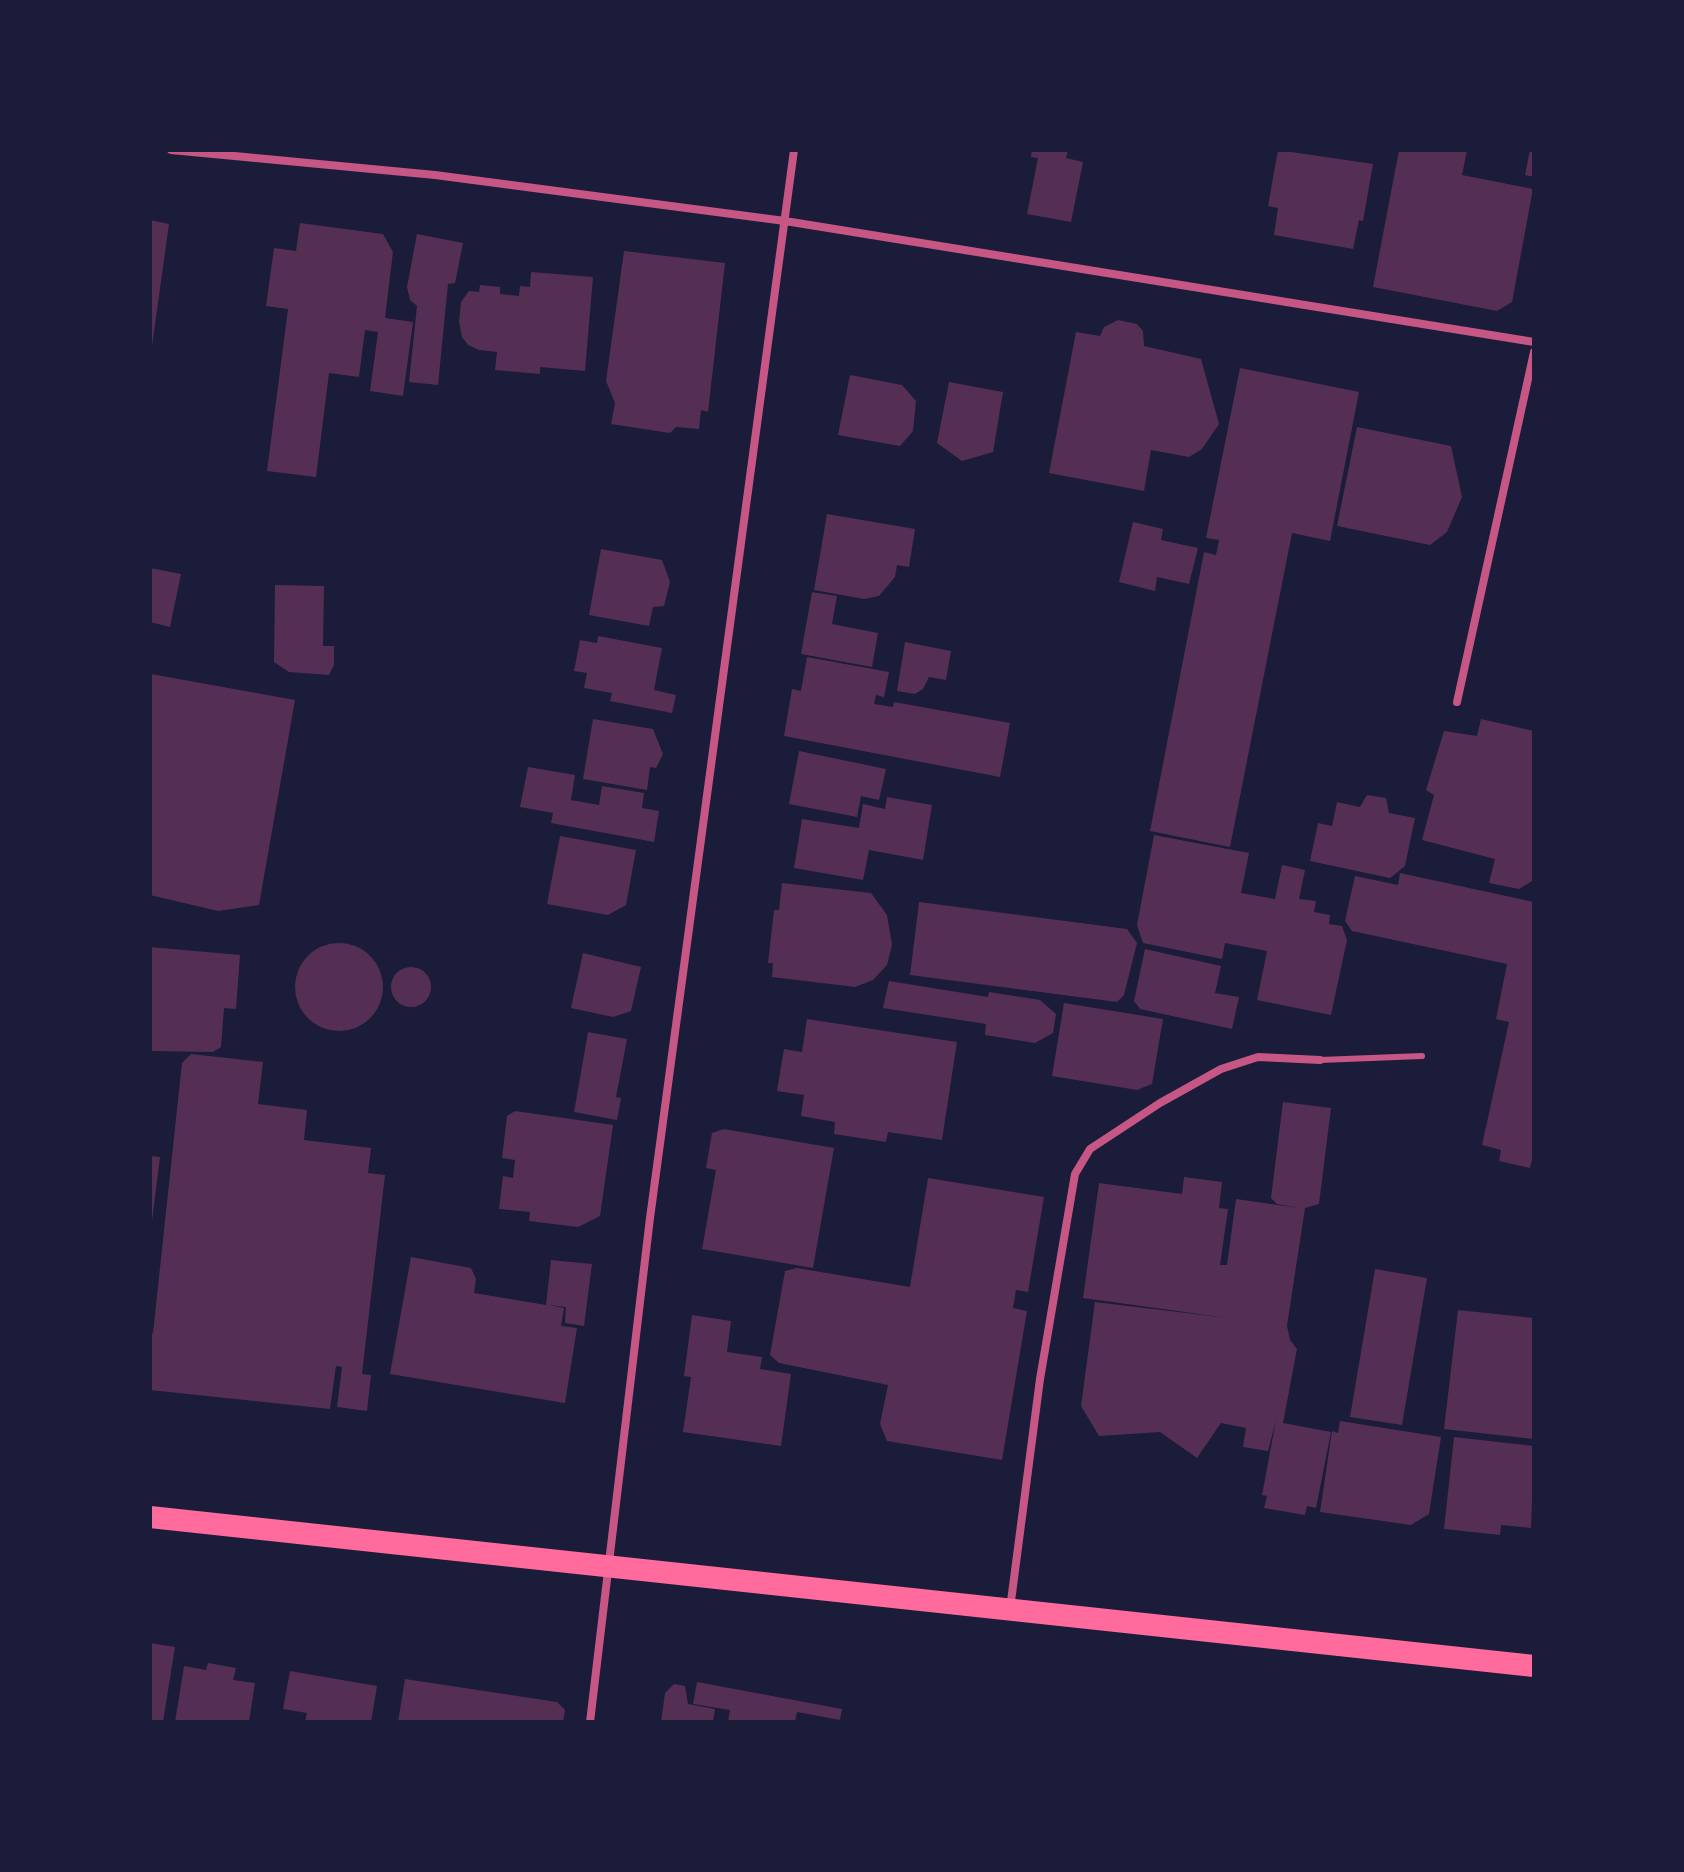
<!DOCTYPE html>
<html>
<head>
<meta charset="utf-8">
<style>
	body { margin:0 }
	#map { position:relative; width:1684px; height:1872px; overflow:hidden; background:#1b1b3a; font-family:"Nunito Sans",sans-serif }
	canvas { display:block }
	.frame { position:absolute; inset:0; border:152px solid #1b1b3a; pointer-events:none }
</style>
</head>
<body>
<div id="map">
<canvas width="1684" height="1872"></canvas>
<div class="frame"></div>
</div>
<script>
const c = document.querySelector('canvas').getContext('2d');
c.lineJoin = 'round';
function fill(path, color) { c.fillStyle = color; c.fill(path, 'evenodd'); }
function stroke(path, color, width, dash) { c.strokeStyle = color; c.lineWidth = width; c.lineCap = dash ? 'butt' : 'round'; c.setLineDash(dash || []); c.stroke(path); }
fill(new Path2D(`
	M1032,150H1068L1066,158L1083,162L1071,222L1027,214L1038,158L1031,157Z
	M1278,150L1373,164L1363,221L1359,220L1353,249L1274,235L1278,208L1268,206Z
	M1399,150H1467L1462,175L1533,189L1512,302L1497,311L1373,287Z
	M1530,150H1534V177L1525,175Z
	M150,220L169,224L152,346H150Z
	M300,223L383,234L393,252L385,318L413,322L403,396L370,391L378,332L365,330L359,377L329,373L316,477L267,471L288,309L266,306L274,248L296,251Z
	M417,234L463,243L455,283L448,284L438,385L409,382L417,306L410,300L407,287Z
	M624,251L725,263L708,412L701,410L699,429L676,427L670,433L611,424L615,403L606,381Z
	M531,272L593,277L585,371L540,367V374L495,370L497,352L479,350L468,345L462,337L459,322L461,302L469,291L479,292L480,285L500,287V294L519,296L520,286L530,287Z
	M1118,320L1137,324L1143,331L1144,346L1201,359L1219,424L1202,449L1189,457L1151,450L1144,491L1049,473L1076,332L1100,336L1104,327Z
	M1240,368L1359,392L1330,541L1292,533L1230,847L1150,831L1204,552L1216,555L1219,540L1206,538Z
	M850,375L902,385L916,401L913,431L900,446L838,435Z
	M949,382L1003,392L993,452L962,461L937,443Z
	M1357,427L1451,446L1462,497L1447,532L1430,545L1337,526Z
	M827,514L915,529L909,567L897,565L895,577L879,596L864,599L814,590Z
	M1133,522L1163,529L1161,540L1198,548L1189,584L1157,577L1155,591L1119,582Z
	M601,549L662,560L670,582L664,606L653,607L649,626L589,615Z
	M150,568L181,574L170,627L150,622Z
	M275,585L324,586L323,646H334V665L329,675L289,672L274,662Z
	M812,592L837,596L832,624L878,633L872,667L801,654Z
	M598,636L662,648L654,690L676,695L672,713L610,701L612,693L584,688L587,673L574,671L580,640L597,643Z
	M905,642L951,651L946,680L929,677L923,689L915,694L897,691Z
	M807,657L889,672L884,697L876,695L874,704L893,707L894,702L1010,723L1000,777L784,736L792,689L801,691Z
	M151,674L295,700L259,905L218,911L150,895Z
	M593,719L653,729L663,754L656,768L650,767L647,790L583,779Z
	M1481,719L1534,731V880L1519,889L1489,883L1495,859L1422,840L1434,795L1426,790L1444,731L1477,736Z
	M799,751L886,769L879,800L861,796L857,817L789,804Z
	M528,767L575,775L571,800L599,805L602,786L644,793L642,808L659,811L654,842L551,823L553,813L520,807Z
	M1367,795L1386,798L1389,813L1415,818L1405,866L1390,878L1310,861L1318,823L1332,826L1337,802L1360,807Z
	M887,797L932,805L923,860L869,850L863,880L794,868L802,819L859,828L863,804L885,809Z
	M1154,835L1249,853L1241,893L1275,899L1282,865L1305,870L1299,899L1316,901L1314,912L1330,915L1329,924L1342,926L1347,940L1331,1015L1257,1000L1267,951L1225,943L1222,959L1143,943L1137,925Z
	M560,836L636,850L626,905L608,915L547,904Z
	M1400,873L1534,902V1152L1530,1168L1499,1161L1501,1150L1482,1145L1509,1022L1496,1019L1507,964L1352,931L1345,921L1355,876L1398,885Z
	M782,883L871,893L887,915L892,945L887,965L873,980L855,987L772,977L773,963H768L774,910H779Z
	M919,902L1127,929L1137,943L1124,995L1117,1002L910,975Z
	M295 987a44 44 0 1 1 88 0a44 44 0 1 1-88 0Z
	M150,947L240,955L236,1009L224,1008L221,1047L213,1052L150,1051Z
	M1145,949L1221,966L1215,993L1239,997L1232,1029L1140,1009L1134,1001Z
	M583,953L641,967L631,1011L613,1017L571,1008Z
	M391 987a20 20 0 1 1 40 0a20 20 0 1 1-40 0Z
	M889,981L988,997L989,992L1040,1000L1056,1014L1053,1033L1035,1043L985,1035L986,1024L883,1008Z
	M1064,1003L1163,1019L1152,1084L1137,1090L1052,1076Z
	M807,1019L957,1042L942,1140L888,1132L886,1142L834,1134L835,1122L801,1116L804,1095L777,1091L784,1049L802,1052Z
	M588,1032L627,1039L616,1097L621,1098L617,1120L574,1112Z
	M191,1054L263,1062L258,1104L307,1110L304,1140L371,1148L368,1173L385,1175L362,1374L371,1375L367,1411L337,1407L342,1367L336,1366L330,1409L150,1390V1333H153L182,1063Z
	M1283,1102L1331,1108L1319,1204L1305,1208L1287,1326L1290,1340L1297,1349L1283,1423L1331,1432L1316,1508L1307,1506L1305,1515L1264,1508L1267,1496L1262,1495L1276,1420L1268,1451L1243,1447L1246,1428L1221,1423L1197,1458L1160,1432L1099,1436L1081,1406L1095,1302L1228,1318L1083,1298L1099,1183L1182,1194L1184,1177L1222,1182L1219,1208L1228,1209L1220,1265H1227L1236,1199L1299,1208L1277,1204L1271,1198Z
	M515,1111L613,1125L600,1216L578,1227L529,1221L530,1212L499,1209L503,1176L513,1178L515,1160L502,1158L507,1116Z
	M724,1129L834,1148L813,1268L702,1249L716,1170L706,1168L712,1133Z
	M150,1156L160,1157L152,1221H150Z
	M928,1178L1044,1197L1028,1292L1016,1290L1013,1308L1027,1311L1002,1460L887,1441L880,1424L888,1385L779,1363L770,1355L785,1271L797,1268L910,1287Z
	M411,1257L471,1268L476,1279L474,1293L546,1305L551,1260L592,1264L584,1326L565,1323L566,1307L549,1305L564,1308L561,1326L577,1328L565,1403L390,1374Z
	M1375,1269L1427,1278L1402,1425L1350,1417Z
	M1458,1310L1534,1318V1439L1444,1429Z
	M692,1315L731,1321L727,1352L762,1357L760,1369L791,1374L781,1446L683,1432L691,1377L684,1376Z
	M1340,1421L1441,1437L1429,1514L1411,1525L1320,1512L1332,1431L1338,1433Z
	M1454,1437L1534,1446L1531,1528L1501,1525L1500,1535L1444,1529Z
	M150,1643L175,1647L163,1722H150Z
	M208,1663L236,1668L233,1680L255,1683L249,1722H175L184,1666L206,1670Z
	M290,1671L377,1686L371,1722H305L307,1713L283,1709Z
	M405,1679L557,1702L565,1710L563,1722H398Z
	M697,1682L842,1709L840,1720L797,1712L795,1722H728L730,1710L693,1704Z
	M674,1684L685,1686L688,1704L715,1709L713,1722H661L665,1693Z`), '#542f53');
stroke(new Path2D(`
	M1320,1060L1422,1056`), '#c65784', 6);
stroke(new Path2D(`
	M171,150L435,175L785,221L1534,342
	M1457,702L1534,352
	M1010,1609L1040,1379L1075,1174L1090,1149L1160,1103L1221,1069L1258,1057L1320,1060
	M590,1722L650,1218L794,150`), '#c65784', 8);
stroke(new Path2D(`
	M150,1517L1534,1666`), '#ff6b9d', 22);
</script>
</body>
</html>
